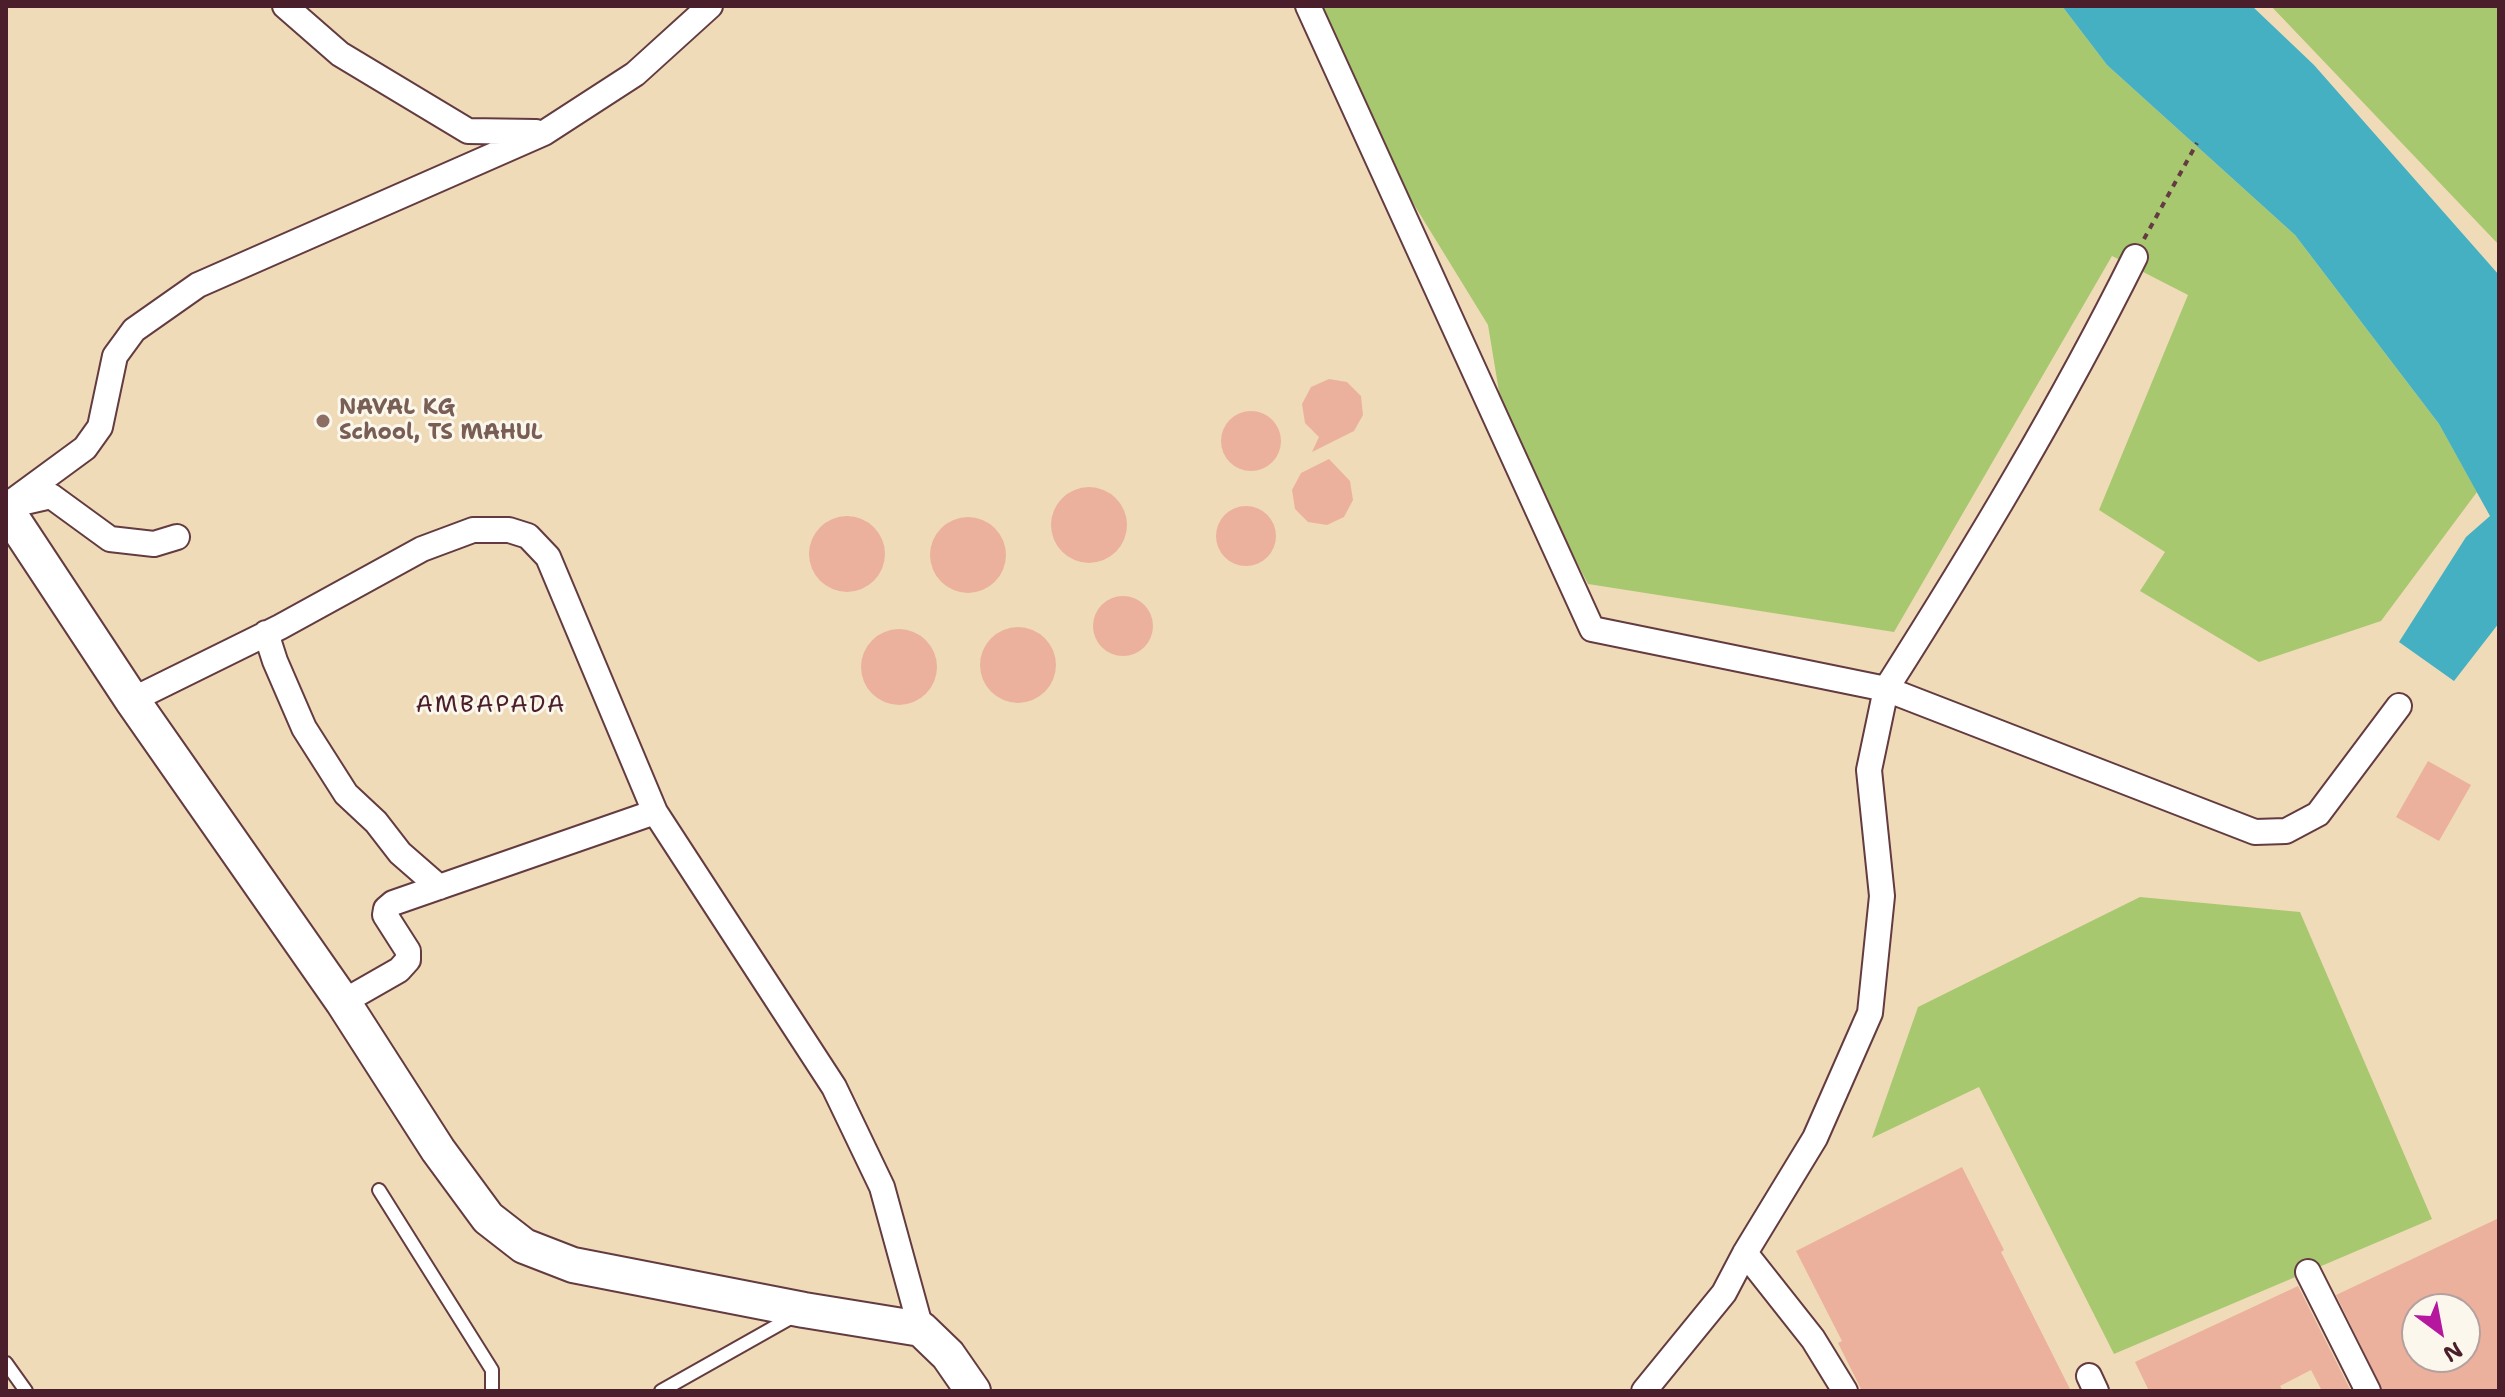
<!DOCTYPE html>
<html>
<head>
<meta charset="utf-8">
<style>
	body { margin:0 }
	#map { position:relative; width:2505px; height:1397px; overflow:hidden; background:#f0dbb9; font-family:"Shantell Sans",sans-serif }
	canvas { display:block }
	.frame { position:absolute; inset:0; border:8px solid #4a1f2b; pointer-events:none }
	.north { position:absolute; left:2401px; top:1293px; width:80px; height:80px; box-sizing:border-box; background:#fbf7ec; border:2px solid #b4a19f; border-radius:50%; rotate:148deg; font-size:22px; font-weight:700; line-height:32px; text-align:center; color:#4a1f2b }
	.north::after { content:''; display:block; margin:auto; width:28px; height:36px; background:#b5179e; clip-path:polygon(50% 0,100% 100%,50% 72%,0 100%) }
</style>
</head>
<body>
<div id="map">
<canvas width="2505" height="1397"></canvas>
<div class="frame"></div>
<div class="north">N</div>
</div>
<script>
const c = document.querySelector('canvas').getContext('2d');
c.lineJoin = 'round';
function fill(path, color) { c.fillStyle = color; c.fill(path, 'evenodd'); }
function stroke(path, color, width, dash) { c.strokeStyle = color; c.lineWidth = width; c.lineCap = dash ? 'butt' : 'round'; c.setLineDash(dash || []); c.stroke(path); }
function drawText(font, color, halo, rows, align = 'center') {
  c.font = font + ' "Shantell Sans",sans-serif'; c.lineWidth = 6; c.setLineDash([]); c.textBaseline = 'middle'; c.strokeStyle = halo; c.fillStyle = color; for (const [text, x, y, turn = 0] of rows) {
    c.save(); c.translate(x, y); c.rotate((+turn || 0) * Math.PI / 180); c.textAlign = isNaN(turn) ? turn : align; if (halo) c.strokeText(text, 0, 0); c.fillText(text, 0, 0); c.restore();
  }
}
fill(new Path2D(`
	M1318,6H2062L2107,65L2295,235L2439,424L2477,492L2381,621L2259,662L2140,591L2165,552L2099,510L2188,295L2112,256L1894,632L1588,584L1504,422L1488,325L1386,159Z
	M2271,6H2499V245Z
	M2140,897L2300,912L2432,1219L2114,1354L1979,1087L1872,1138L1918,1007Z`), '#a8c870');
fill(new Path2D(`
	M2062,6H2252L2314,65L2499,275V623L2454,681L2399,642L2466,537L2490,516L2439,424L2295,235L2107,65Z`), '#44b0c2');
fill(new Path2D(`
	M1329,379L1347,382L1361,396L1363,415L1354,431L1312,452L1319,437L1305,423L1302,404L1311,387Z
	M1221 441a30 30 0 1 1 60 0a30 30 0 1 1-60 0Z
	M1329,459L1350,481L1353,500L1344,517L1327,525L1308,522L1295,509L1292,490L1301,473Z
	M1051 525a38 38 0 1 1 76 0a38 38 0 1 1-76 0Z
	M1216 536a30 30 0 1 1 60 0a30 30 0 1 1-60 0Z
	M809 554a38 38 0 1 1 76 0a38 38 0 1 1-76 0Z
	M930 555a38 38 0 1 1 76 0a38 38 0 1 1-76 0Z
	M1093 626a30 30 0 1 1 60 0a30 30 0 1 1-60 0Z
	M980 665a38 38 0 1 1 76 0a38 38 0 1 1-76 0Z
	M861 667a38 38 0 1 1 76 0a38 38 0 1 1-76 0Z
	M2428,761L2471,785L2439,841L2396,817Z
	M1962,1167L2004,1250L2001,1252L2071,1391H1862L1838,1343L1842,1341L1796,1251Z
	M2499,1218V1391H2383L2336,1295ZM2417,1309H2465V1357H2417Z
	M2298,1286L2351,1391H2322L2311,1370L2280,1386L2283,1391H2149L2135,1362Z`), '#ebb19d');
const lane = new Path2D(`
	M379,1190L492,1370V1391
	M6,1363L26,1391
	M661,1391L794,1316`);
const street = new Path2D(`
	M285,6L340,54L468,131L536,132
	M1308,6L1592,629L1886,689C1975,549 2061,406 2135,257
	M16,504L51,496L110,539L154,544L177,537
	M6,506L85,448L100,427L115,356L134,330L198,285L544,133L635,74L710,6
	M266,633L275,661L304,728L346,794L376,822L400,853L439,887
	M132,700L280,627L422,549L473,530H509L528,536L548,557L655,812L834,1087L882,1187L921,1329
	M343,1002L399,970L408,960V951L385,915L386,909L393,903L655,812
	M1745,1253L1813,1339L1845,1391
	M2308,1272L2368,1391
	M2089,1376L2096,1391
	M1644,1391L1724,1293L1745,1253L1815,1138L1870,1013L1882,896L1869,770L1886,689L2255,832L2286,831L2318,814L2399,706`);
const secondary = new Path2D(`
	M6,509L132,700L343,1002L438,1150L488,1218L524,1246L573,1265L804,1310L921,1329L948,1355L973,1391`);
stroke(lane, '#633b40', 16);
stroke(street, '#633b40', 28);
stroke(secondary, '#633b40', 38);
stroke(new Path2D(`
	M2144,239L2197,143`), '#633b40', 4, [6, 6]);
stroke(lane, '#fff', 12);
stroke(street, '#fff', 24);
stroke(secondary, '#fff', 34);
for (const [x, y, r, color] of [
	[323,421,8,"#8d6e63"]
]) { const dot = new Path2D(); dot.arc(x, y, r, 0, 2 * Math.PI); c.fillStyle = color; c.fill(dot); stroke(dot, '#fbf7ec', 3); }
drawText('bold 22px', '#785e54', '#fbf7ec', [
	["NAVAL KG",339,408],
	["School, TS MAHUL",339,433]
], 'left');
c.letterSpacing = '2px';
drawText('24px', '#4a1f2b', '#fbf7ec', [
	["AMBAPADA",491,706]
]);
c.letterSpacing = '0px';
</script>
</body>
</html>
